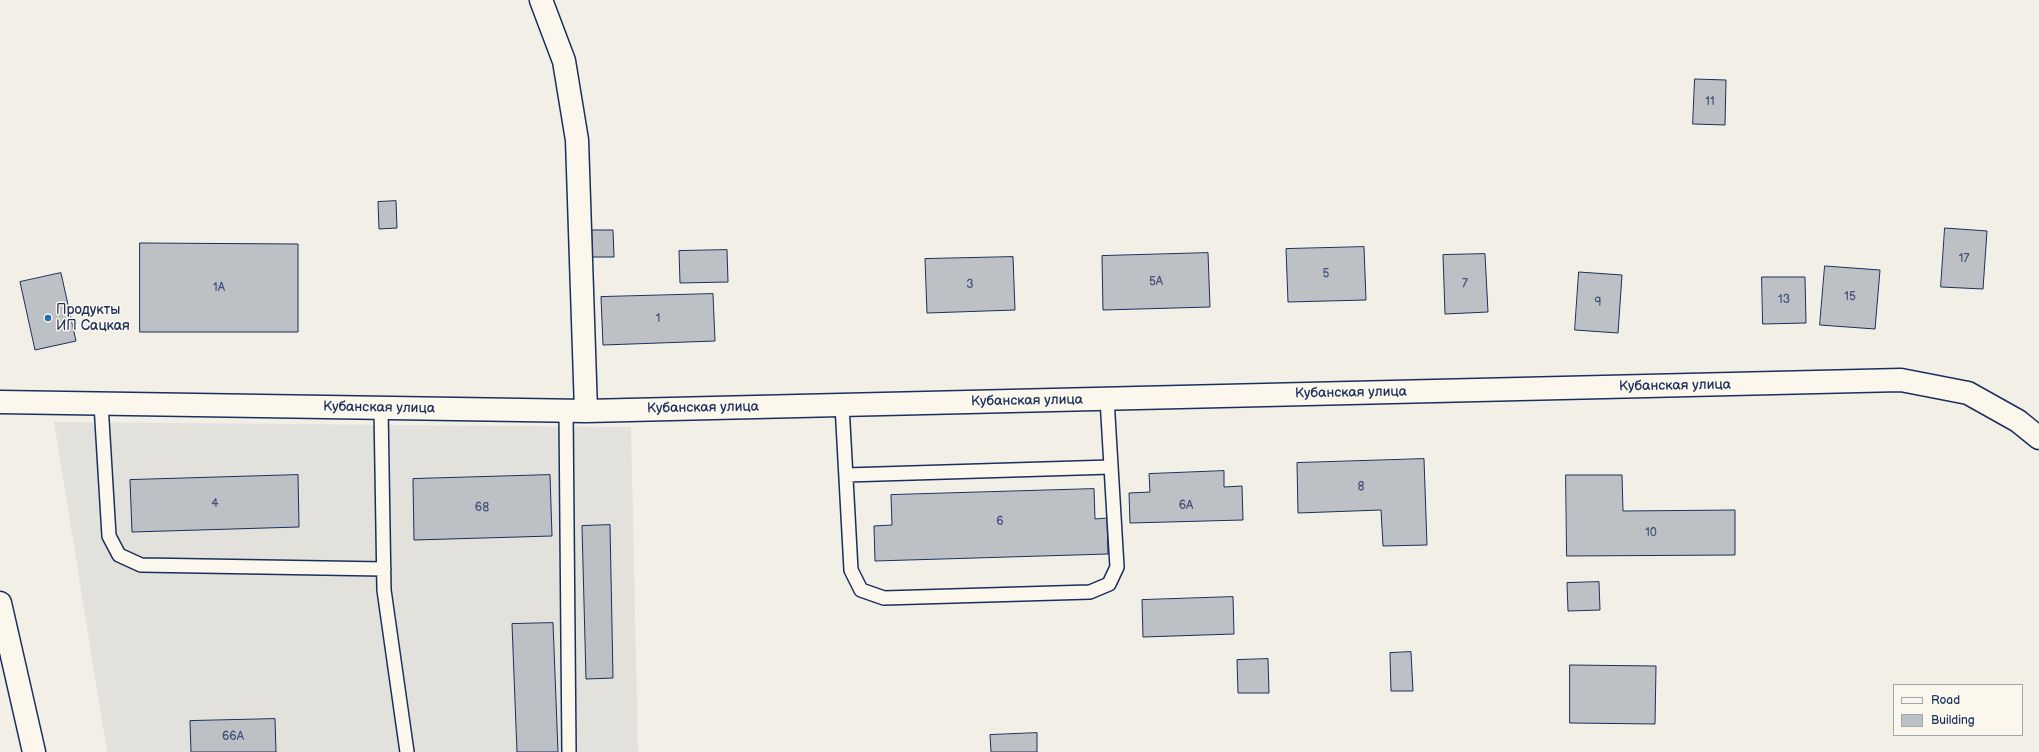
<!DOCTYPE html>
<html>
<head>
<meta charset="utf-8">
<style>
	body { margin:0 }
	#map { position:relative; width:2039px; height:752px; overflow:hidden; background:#f2efe6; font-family:"Balsamiq Sans",sans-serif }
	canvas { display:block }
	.legend { position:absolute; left:1893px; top:684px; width:130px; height:52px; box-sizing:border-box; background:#fbf7ec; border:1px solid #a1a7b3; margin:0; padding:5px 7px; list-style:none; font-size:12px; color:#1b2f5e }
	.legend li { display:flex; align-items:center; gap:8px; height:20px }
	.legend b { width:20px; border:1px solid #a1a7b3 }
</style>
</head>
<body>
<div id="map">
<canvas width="2039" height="752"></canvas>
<ul class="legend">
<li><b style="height:5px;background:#fbf7ec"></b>Road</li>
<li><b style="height:11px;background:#bdc0c4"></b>Building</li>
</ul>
</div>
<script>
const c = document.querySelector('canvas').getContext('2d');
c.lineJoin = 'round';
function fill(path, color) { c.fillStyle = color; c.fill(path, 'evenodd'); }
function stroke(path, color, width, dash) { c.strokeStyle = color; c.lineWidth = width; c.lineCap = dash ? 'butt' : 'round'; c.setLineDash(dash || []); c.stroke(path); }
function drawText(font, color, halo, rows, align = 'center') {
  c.font = font + ' "Balsamiq Sans",sans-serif'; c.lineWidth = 3; c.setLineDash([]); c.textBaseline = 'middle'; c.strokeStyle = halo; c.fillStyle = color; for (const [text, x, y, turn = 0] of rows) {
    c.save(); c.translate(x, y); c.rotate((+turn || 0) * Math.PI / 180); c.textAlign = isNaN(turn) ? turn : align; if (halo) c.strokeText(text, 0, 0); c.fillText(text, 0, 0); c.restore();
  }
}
fill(new Path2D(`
	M54,422L631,427L638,752H107Z`), '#e2e1dc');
const building = new Path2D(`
	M1695,79L1726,80L1725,125L1693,124Z
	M396,201L397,228L379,229L378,202Z
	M1945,228L1987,231L1983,289L1941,287Z
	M592,230H613L614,257H593Z
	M140,243L298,244V332H140Z
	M1364,247L1366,300L1288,302L1286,249Z
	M727,250L728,282L680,283L679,251Z
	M1208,253L1210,307L1103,310L1102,256Z
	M1485,254L1488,312L1445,314L1443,255Z
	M1013,257L1015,310L927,313L925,259Z
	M1825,266L1880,270L1875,329L1820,325Z
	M1579,272L1622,275L1618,333L1575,330Z
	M61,273L76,341L35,350L20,282Z
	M1762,277H1805L1806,323L1763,324Z
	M713,294L715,341L603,345L601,297Z
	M1424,459L1427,545L1383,546L1381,510L1298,513L1297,463Z
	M1224,471V487L1242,486L1243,520L1130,523L1129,493L1150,492L1149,474Z
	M298,475L299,527L132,532L130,480Z
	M550,475L552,536L414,540L413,479Z
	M1566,475H1622L1623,511L1735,510V555L1567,556Z
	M1094,489L1095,519L1107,518L1108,554L875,561L874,526L892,525L891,495Z
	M610,525L613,678L586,679L582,526Z
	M1599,582L1600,610L1568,611L1567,583Z
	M1233,597L1234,634L1143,637L1142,600Z
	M553,623L558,752H517L512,624Z
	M1411,652L1413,691H1391L1390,653Z
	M1268,659L1269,693H1238L1237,660Z
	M1570,665L1656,666L1655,724L1570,723Z
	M275,719L276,752H191L190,721Z
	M1037,733V752H991L990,735Z`);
fill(building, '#bdc0c4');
stroke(building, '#1b2f5e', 1);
const service = new Path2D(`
	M101,404L109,536L119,555L141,565L384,569
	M842,405L851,570L861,590L884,598L1090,592L1109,584L1117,567L1107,399
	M381,408L384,590L407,752
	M566,411L569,752
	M846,475L1111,467`);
const minor = new Path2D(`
	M541,0L564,61L577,140L586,411
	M0,402L586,411L1901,380L1968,393L2018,421L2039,438`);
const tertiary = new Path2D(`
	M0,603L34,752`);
stroke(service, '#1b2f5e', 16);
stroke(minor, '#1b2f5e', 25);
stroke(tertiary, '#1b2f5e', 25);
stroke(service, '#fbf7ec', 13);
stroke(minor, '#fbf7ec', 22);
stroke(tertiary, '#fbf7ec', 22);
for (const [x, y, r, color] of [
	[48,318,4,"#1f6fb2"]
]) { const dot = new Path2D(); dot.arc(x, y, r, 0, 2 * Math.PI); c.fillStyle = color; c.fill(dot); stroke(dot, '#fbf7ec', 1.5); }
drawText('12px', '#445378', null, [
	["11",1710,102],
	["17",1964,259],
	["5",1326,274],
	["5А",1156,282],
	["7",1465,284],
	["3",970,285],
	["1А",219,288],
	["15",1850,297],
	["13",1784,300],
	["9",1598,303],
	["1",658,319],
	["8",1361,487],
	["4",215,504],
	["6А",1186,506],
	["68",482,508],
	["6",1000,522],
	["10",1651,533],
	["66А",233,737]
]);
drawText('14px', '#1b2f5e', '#fbf7ec', [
	["Продукты",56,310],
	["ИП Сацкая",56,326]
], 'left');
drawText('14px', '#1b2f5e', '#fbf7ec', [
	["Кубанская улица",1675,386,-1],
	["Кубанская улица",1351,393,-1],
	["Кубанская улица",1027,401,-1],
	["Кубанская улица",379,408,1],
	["Кубанская улица",703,408,-1]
]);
</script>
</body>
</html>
